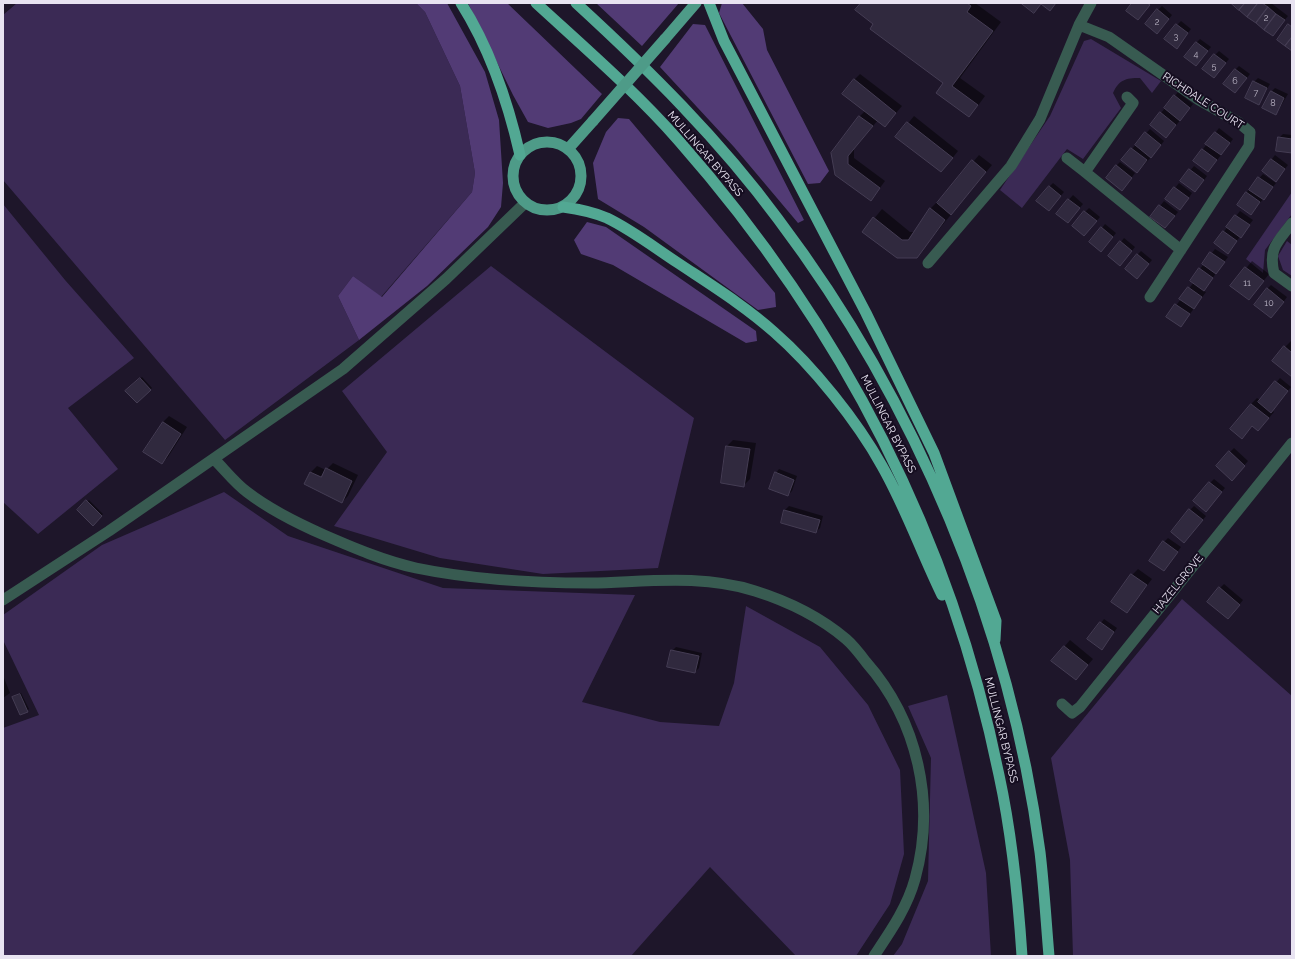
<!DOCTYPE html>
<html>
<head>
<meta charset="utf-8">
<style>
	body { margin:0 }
	#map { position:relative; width:1295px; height:959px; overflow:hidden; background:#1e162a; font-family:Raleway,sans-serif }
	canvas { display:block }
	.frame { position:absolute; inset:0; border:4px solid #e8e3f1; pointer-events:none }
</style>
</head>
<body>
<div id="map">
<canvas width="1295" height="959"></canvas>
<div class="frame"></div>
</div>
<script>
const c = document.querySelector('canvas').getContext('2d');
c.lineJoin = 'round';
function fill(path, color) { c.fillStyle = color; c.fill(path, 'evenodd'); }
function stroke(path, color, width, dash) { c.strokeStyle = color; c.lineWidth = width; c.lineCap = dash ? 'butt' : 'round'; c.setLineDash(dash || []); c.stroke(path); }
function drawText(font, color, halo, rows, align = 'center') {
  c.font = font + ' Raleway,sans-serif'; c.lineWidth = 4; c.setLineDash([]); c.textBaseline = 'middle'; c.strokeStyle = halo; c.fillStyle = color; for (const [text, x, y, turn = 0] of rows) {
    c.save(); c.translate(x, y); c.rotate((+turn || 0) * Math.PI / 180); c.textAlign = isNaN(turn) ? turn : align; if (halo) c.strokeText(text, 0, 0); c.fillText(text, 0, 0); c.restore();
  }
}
fill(new Path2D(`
	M17,3H416L425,12L460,86L475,173L472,192L381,297L353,276L338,296L359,340L225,440L3,180V15Z
	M1091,39L1161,81L1152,93L1140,78C1125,78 1119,80 1113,93L1121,108L1083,159L1067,149L1022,208L1000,190L1050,116L1084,41Z
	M1292,192V214L1265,250L1263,273L1246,259Z
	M3,204L65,280L134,358L68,408L118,469L38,534L3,502Z
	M1287,241L1292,245V276L1283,270L1278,256Z
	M491,266L694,418L658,568L543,574L440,558L334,526L387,452L342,391Z
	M224,492L288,536L443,588L635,595L582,702L660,722L719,726L734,683L746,606L820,647L868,705L900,770L904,854L890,904L856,956H796L710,867L631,956H3V728L39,715L3,640V615L102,545Z
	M1182,599L1292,696V956H1073L1070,860L1051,758Z
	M947,695L986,873L991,956H893L902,944L928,881L931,758L908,706Z`), '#3b2a55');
fill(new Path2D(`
	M416,3H447L485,72L499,120L503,183L501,207L488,227L427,286L359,340L338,296L353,276L382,297L472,192L475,173L460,86L425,12Z
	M468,3H507L602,94L581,119L571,123L548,128L528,122L513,95Z
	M596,3H679L642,46Z
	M722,3H742L763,29L767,50L829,171L820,183L808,184L719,13Z
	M693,24L705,25L804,220L798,223L734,147L660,67Z
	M618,118L629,119L775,293L776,307L758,310L644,227L598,199L593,163L606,132Z
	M587,222L606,227L756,331L757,341L746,343L613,265L581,254L574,240Z`), '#523b75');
fill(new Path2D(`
	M862,3H975L1001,22L960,78L985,96L977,107L969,115L945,82L875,24Z
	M1231,3H1271L1288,16L1272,35Z
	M1162,6L1172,15L1161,29L1158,10Z
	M1181,21L1191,29L1180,43L1177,25Z
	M1200,39L1211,47L1196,65L1197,42Z
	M1219,51L1229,59L1214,77L1215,55Z
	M1239,66L1250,74L1239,88L1235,70Z
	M860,74L902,106L885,126L878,120L854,149V158L885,181L871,200L836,175L859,117L865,111L854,80Z
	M1258,78L1270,84L1258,104L1254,82Z
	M1275,88L1288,94L1276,114L1271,92Z
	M1178,92L1193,104L1170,133L1161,113Z
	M914,116L958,151L947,165L897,137Z
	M1219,128L1233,139L1212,167L1194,161Z
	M1150,129L1164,141L1155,153L1141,168L1122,160Z
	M1283,134L1292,135V152L1279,138Z
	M979,155L992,165L916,257L864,231L882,209L910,232H915L931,208L939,200L940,201Z
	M1275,155L1288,165L1276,180L1263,171Z
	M1120,162L1135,173L1126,185L1116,166Z
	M1194,166L1207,176L1199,187L1181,181Z
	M1263,174L1276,183L1251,214L1246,193Z
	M1053,183L1064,192L1052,206L1049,187Z
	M1179,183L1192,193L1184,205L1167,198Z
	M1073,195L1083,204L1068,222L1057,213Z
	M1164,201L1178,212L1169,223L1152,216Z
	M1089,208L1100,217L1088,231L1085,212Z
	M1240,211L1253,220L1228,252L1215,243Z
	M1105,224L1116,233L1105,247L1102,228Z
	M1124,238L1135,247L1124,261L1121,242Z
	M1215,249L1228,257L1203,291L1206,292L1184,322L1168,316L1194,282L1200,269Z
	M1141,251L1152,260L1140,274L1137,255Z
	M1252,261L1269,274L1249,299L1232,286Z
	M1271,285L1287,297L1275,313L1267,289Z
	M1291,341L1292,342V376L1285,347Z
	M142,377L152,388L137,402L127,391Z
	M1280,378L1291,387L1272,410L1274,412L1264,424L1258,430L1253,425L1248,431L1231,429L1251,404L1257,398L1261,401Z
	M169,416L187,427L168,457L162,463L163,422Z
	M733,440L756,443L750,479L744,485L727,446Z
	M1234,448L1248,461L1236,475L1230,452Z
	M333,463L358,475L348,496L342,502L305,484L311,472L317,466L326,470Z
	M779,469L797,476L792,491L788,495L776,473Z
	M1214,479L1225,488L1209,506L1210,483Z
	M89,500L103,514L93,525L78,510Z
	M789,506L823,516L820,528L816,532L782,522L785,510Z
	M1194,506L1206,516L1188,538L1190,510Z
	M1168,538L1181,547L1164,570V542Z
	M1138,569L1152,579L1127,612L1132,575Z
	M1224,584L1243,600L1232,614L1220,588Z
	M1104,619L1117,628L1106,644L1101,623Z
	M1070,640L1093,659L1076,679L1053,660Z
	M676,647L702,653L699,668L695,672L672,651Z
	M4,678L10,693L3,698V679Z
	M21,693L29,709L27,711L13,698Z`), '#0007');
const building = new Path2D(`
	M861,3H967L971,6L967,12L993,31L952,86L978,105L969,117L936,93L943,83L870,29L873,24L855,10Z
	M1021,3H1056L1050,11L1041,4L1034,13Z
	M1132,3H1147L1150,5L1138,20L1126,11Z
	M1231,3H1245L1239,10Z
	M1245,3H1258L1247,17L1239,10Z
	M1258,3H1262L1268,7L1256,23L1247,17Z
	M1268,7L1276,14L1264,30L1256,23Z
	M1157,9L1169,19L1157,34L1145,24Z
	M1276,14L1285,20L1273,36L1264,30Z
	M1176,24L1188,33L1177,49L1164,39Z
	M1288,24L1292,27V37L1285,46L1277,40Z
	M1292,37V51L1285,46Z
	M1196,42L1208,51L1196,66L1184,57Z
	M1214,54L1226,63L1214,78L1202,69Z
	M1235,69L1247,78L1235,93L1223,84Z
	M854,79L896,113L885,127L842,94Z
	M1253,81L1267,88L1259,105L1245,98Z
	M1271,91L1284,98L1276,115L1262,108Z
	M1174,95L1190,108L1180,121L1164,108Z
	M1160,112L1176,125L1166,138L1150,125Z
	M859,116L873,126L848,156V164L880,188L871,201L835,175L831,153Z
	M907,122L953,158L941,172L895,137Z
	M1145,132L1161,145L1151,158L1135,145Z
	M1215,132L1230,143L1221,155L1205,144Z
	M1278,137L1292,139V153L1276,151Z
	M1131,148L1147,160L1137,173L1121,160Z
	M1202,149L1217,160L1208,172L1193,161Z
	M1271,159L1285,169L1276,182L1262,171Z
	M972,160L986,172L951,215L937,203Z
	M1116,165L1132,178L1122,191L1106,178Z
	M1189,169L1204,180L1195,192L1180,181Z
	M1258,177L1273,187L1264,200L1249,190Z
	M1049,186L1061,196L1049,211L1036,201Z
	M1174,187L1189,198L1180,210L1165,199Z
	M1246,192L1260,202L1251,215L1237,205Z
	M1068,199L1080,208L1068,223L1056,214Z
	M1159,205L1175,216L1165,228L1150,217Z
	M930,208L945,220L917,258H897L862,232L873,217L902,240H908Z
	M1084,211L1097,221L1084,236L1072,226Z
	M1235,215L1250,225L1241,238L1226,227Z
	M1101,227L1113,237L1101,252L1089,242Z
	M1223,231L1237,241L1228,254L1214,243Z
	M1120,241L1132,251L1120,266L1108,256Z
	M1210,252L1225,262L1216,274L1202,264Z
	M1137,254L1149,264L1137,279L1125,269Z
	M1245,267L1264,281L1249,300L1230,286Z
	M1199,268L1213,278L1204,291L1190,281Z
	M1188,287L1202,297L1194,309L1179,299Z
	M1267,288L1284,302L1271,318L1254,305Z
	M1175,304L1190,314L1181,327L1166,317Z
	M1284,346L1292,353V377L1272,361Z
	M140,378L151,390L137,403L125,391Z
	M1275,381L1288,391L1271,413L1258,402Z
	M1251,404L1269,418L1258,431L1252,426L1242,439L1230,429Z
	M163,422L181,434L162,464L143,452Z
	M726,446L750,449L744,487L721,483Z
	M1229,451L1245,466L1232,481L1216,466Z
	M326,468L352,481L342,503L304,484L310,472L321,477Z
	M775,472L794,480L788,496L769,489Z
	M1209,482L1222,492L1206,512L1193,501Z
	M86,500L102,516L93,526L77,510Z
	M1189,509L1203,520L1184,543L1171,532Z
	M784,510L820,520L816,533L781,523Z
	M1163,541L1178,552L1164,571L1149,561Z
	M1131,574L1147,585L1127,613L1111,602Z
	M1219,587L1240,605L1228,619L1207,602Z
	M1100,622L1114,632L1102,650L1087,639Z
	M1064,646L1088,665L1076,680L1051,661Z
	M671,650L699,656L695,673L667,667Z
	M20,694L28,712L20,715L12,697Z`);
fill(building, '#30293e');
stroke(building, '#453d54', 1);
stroke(new Path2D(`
	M1079,25L1109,37L1199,100L1238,122L1250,132L1249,146L1150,297
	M1127,97L1133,103L1085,172L1181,250
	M1067,158L1085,172
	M1292,223C1278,242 1268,248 1274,273L1292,286
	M928,263L1011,166L1040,119L1079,25L1091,3
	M214,459C225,470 235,483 247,492C269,509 299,524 324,535C354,548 384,561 416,568C474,580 532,583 591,583C646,582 701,574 755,591C787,601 820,617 846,639C853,645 860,654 866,662C918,721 936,803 915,879C907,908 890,932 874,956
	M3,600L109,531L343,369L446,279L525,203
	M1062,704L1072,713L1080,707L1292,443`), '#385b51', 11);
stroke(new Path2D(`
	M665,39L696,3
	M513 176a34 34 0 1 1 68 0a34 34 0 1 1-68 0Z
	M568,149L593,121`), '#4e9b88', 11);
stroke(new Path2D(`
	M461,3C490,49 508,102 520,155
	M536,3C585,48 636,92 679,141C841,325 950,535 999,775C1012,835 1018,895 1022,956
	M576,3C649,70 719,139 778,219C916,402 1010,625 1040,852C1044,886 1046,921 1049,956
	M709,3L724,41L866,313L934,453L996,621L995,640
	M563,207C578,209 593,212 607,218C632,230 655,248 678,263C711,285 745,306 774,332C813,366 857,421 882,466C906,508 921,552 942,595`), '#52a893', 11);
stroke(new Path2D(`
	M593,121L665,39`), '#4e9b88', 11);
drawText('9px', '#bab4c4', null, [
	["2",1266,18],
	["2",1157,22],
	["3",1176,36],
	["4",1196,54],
	["5",1214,66],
	["6",1235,81],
	["7",1256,93],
	["8",1273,103],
	["11",1247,283],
	["10",1269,303]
]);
drawText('11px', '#e8e3f1', '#150d20', [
	["RICHDALE COURT",1203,101,33],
	["MULLINGAR BYPASS",705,154,49],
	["MULLINGAR BYPASS",888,424,63],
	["HAZELGROVE",1178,584,-51],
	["MULLINGAR BYPASS",1001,730,76]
]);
</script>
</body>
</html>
